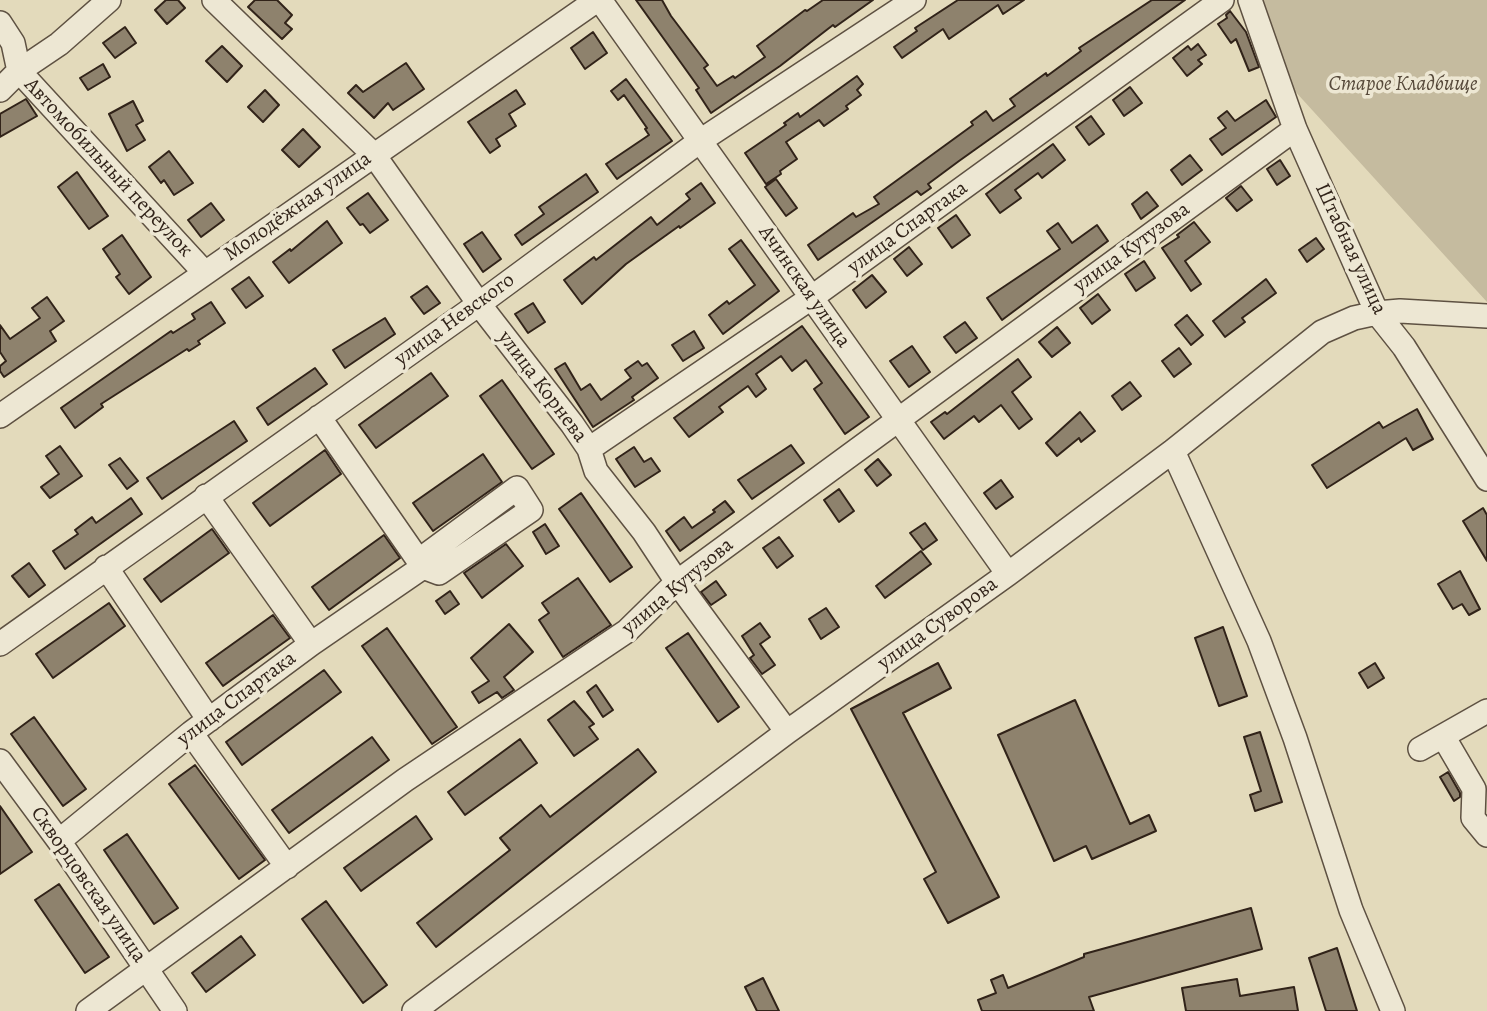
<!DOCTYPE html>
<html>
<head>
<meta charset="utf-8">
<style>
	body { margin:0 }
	canvas { display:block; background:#e3dabb }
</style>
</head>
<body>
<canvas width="1487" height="1011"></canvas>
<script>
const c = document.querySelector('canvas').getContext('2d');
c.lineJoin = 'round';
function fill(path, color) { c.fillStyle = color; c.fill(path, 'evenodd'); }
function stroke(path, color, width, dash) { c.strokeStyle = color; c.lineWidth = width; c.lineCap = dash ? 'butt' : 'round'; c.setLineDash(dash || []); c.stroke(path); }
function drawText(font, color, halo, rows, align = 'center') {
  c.font = font + ' Alegreya,serif'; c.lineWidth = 7; c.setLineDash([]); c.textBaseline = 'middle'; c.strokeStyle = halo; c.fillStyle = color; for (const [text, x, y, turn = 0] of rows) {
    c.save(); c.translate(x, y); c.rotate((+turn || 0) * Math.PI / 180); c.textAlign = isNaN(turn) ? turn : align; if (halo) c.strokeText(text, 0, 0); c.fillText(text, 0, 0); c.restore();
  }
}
fill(new Path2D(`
	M1261,0H1487V302L1293,89Z`), '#c5bb9f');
const building = new Path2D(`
	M166,0H178L185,8L167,24L155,10Z
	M255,0H277L292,15L285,23L292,29L282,39L248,7Z
	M636,0H662L671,16L708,65L704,68L717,86L733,76L735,78L765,57L757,46L805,10L807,11L823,0H873L835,27L833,25L780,66L711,113L696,90L699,88Z
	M958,0H1024L1003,14L998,5L949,39L943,29L902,58L894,47L917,31L915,28Z
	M1152,0H1185L959,161L928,184L931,188L921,195L917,191L818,260L808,245L853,213L856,217L879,204L874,197L973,125L971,122L986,111L993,121L1015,106L1010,99L1046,73L1047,76L1081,51L1079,48Z
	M1230,11L1246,32L1259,67L1249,71L1236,39L1231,43L1218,24L1227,18L1226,15Z
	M125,27L136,43L115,58L103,43Z
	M593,32L607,53L585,69L571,48Z
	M1198,44L1206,55L1198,60L1202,64L1187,76L1173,58L1188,46L1191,50Z
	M222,46L242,66L227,82L206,61Z
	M406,63L424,89L393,110L388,103L374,118L348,93L356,85L363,92Z
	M103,64L110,77L88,90L80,78Z
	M857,76L863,84L857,90L861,95L846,106L848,109L824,126L819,120L786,142L797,159L780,171L781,174L766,184L745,153L786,125L784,123L798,113L800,117Z
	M626,79L672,141L617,179L606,164L649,135L645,129L647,128L624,95L618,100L611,91Z
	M1130,87L1142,103L1124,116L1113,100Z
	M265,90L279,105L263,122L248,107Z
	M516,90L525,104L509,114L516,126L496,139L500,146L490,153L468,122Z
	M26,99L37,116L0,137V114Z
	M1266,100L1276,117L1222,155L1210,139L1226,128L1218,118L1227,111L1235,121Z
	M133,101L143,121L136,125L145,140L127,151L109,114Z
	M1091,116L1104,134L1089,145L1076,127Z
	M303,129L320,147L299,167L282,150Z
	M1053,144L1065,160L1042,178L1038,173L1015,190L1021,198L1000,213L986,194Z
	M169,151L193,183L174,195L164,180L161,183L149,167Z
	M1190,155L1202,170L1182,185L1171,170Z
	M1280,160L1290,176L1277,185L1267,169Z
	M77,172L108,216L89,229L58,187Z
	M586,174L598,192L522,245L515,235L544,214L539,207Z
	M776,179L797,208L786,216L765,187Z
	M701,183L715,203L680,228L679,226L626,264L582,304L564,280L594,257L596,260L651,217L657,225L690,199L686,194Z
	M1241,186L1252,200L1237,211L1226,198Z
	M1147,192L1158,206L1141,219L1132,204Z
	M368,193L388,220L370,233L363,224L360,225L347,208Z
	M211,203L224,220L201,237L188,220Z
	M956,215L970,235L952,248L938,228Z
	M327,221L342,243L289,283L273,262L290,249L291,251Z
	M1194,222L1210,242L1185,261L1201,284L1191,291L1162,248L1179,237L1177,235Z
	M1058,223L1072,243L1097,225L1108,241L1002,320L987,298L1060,249L1047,231Z
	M482,232L501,259L483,272L464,244Z
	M122,235L151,277L129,294L116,277L120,274L103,249Z
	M1316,238L1324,249L1307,262L1299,250Z
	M741,240L779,291L723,334L709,315L727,301L729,304L755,285L729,249Z
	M909,247L922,264L907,276L894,259Z
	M1144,261L1155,278L1136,291L1125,274Z
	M872,275L886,292L866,308L853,290Z
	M249,277L263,296L246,308L232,289Z
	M1266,279L1276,293L1242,318L1245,322L1225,337L1213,321Z
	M427,286L440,303L424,314L411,297Z
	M1098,294L1110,310L1092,324L1080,308Z
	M47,297L64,321L50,331L56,341L4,377L0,371V366L6,361L0,352V325L10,339L40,318L32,308Z
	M211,302L225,323L198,341L200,344L189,351L187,349L101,404L103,407L75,428L61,408L171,331L173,333L195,319L192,314Z
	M533,303L545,322L528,333L515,314Z
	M1187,315L1203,335L1191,345L1175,325Z
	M385,318L395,334L345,368L333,350Z
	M965,322L977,338L956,353L944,337Z
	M802,326L869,417L845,434L814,389L822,383L806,360L792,371L781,356L756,374L766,389L756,397L748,386L719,407L723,412L689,437L674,418Z
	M1057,327L1070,343L1052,357L1039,342Z
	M694,331L704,348L683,361L672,345Z
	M912,346L930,372L909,387L890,361Z
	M1179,348L1191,364L1174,377L1162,361Z
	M1018,359L1031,377L1012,392L1032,419L1019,429L1001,405L979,422L974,416L944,439L931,422L945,412L947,414Z
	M638,361L642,366L647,363L658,378L632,397L634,400L593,427L555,369L565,363L581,390L590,384L601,400L631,378L625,370Z
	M315,368L327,384L268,425L257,408Z
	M431,373L448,396L376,448L359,425Z
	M502,380L554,454L532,469L480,396Z
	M1130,382L1141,396L1122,410L1112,396Z
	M1417,409L1433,439L1413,450L1406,438L1327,488L1312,465L1379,422L1383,428Z
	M1080,412L1095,431L1081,442L1079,438L1057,456L1046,443Z
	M234,421L247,441L162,499L147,478Z
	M791,445L804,463L752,499L738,480Z
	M60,446L82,476L50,498L41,487L59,474L46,456Z
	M634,447L644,462L651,458L660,471L635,487L616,459Z
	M325,450L341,474L270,526L253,503Z
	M483,454L502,482L433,531L413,503Z
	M120,458L138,481L127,489L109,465Z
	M878,459L891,475L877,486L865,470Z
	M1001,480L1013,497L996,509L984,493Z
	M839,489L854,511L839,522L824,500Z
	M581,493L632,567L610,582L559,509Z
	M131,498L142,514L65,569L53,551L78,534L75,530L92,517L96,523Z
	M725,501L734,512L680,551L666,531L684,517L692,528L715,512L713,510Z
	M1483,508L1487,515V561L1463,521Z
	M925,523L937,540L923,550L910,533Z
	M545,524L559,546L546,554L533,532Z
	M212,529L229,553L161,602L144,579Z
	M384,535L400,558L329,610L312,587Z
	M779,537L793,556L777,568L763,548Z
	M506,544L523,566L482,598L464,573Z
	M921,551L931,564L885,598L876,586Z
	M29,563L45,585L29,597L12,576Z
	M1460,571L1480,609L1469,615L1462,604L1453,609L1438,584Z
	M578,578L611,625L563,657L539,620L549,613L542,603Z
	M716,581L726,595L711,605L701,592Z
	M450,591L459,604L445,614L436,601Z
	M109,603L125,626L53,678L36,654Z
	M826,608L839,627L821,639L809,619Z
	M273,615L290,638L223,686L206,663Z
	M760,623L770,637L760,644L775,665L762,674L750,658L754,655L742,636Z
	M509,624L533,652L504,677L514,690L502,698L497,692L479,703L472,692L489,681L471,658Z
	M1223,627L1247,696L1219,706L1195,638Z
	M387,628L457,727L432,744L362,646Z
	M688,633L739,707L718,722L666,648Z
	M938,663L951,688L903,713L999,897L948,923L924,879L936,872L851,709Z
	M1375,663L1384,678L1368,688L1359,673Z
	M324,670L341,692L242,765L226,742Z
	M596,685L613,710L603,717L587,692Z
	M1075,700L1130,824L1149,815L1156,831L1092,859L1086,846L1054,861L998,735Z
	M574,701L594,724L589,727L598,739L574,756L548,720Z
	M34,717L86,789L63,806L11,734Z
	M1260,732L1282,802L1255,811L1250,795L1261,791L1244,737Z
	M372,737L389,760L289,833L272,810Z
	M520,739L537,763L465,815L448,792Z
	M638,749L656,772L436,947L417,923L510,850L500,838L541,805L550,817Z
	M195,765L265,860L239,879L169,784Z
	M1448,772L1460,793V797L1454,801L1440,777Z
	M0,806L32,852L0,874Z
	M416,816L432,839L361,891L344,868Z
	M127,834L178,908L154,924L104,850Z
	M59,884L109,957L85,973L35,900Z
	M326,901L387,985L363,1003L302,919Z
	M1251,908L1262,949L1089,997L1094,1011H982L978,1000L996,993L991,980L1003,975L1008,988L1084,957V954Z
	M241,936L255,955L206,992L192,973Z
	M1337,948L1357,1011H1326L1309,958Z
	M763,978L779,1011H757L745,987Z
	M1237,979L1240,996L1294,987L1298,1011H1186L1182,988Z`);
fill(building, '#8e826d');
stroke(building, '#312319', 2);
const minor = new Path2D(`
	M214,0L374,155L479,304L572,424L589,449L596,471L644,532L677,582L787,732
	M600,0L1008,574
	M1250,0L1295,129L1377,313L1404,347L1487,479
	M0,23L13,43L19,71L204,272
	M0,90L19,71L59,44L109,0
	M0,416L597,0
	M589,449L811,298L1222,0
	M1173,451L1259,641L1295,738L1351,910L1393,1011
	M206,496L311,644
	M106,567L209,720
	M0,644L479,304L700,141L914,0
	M191,733L287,867
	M1443,736L1474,789L1473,818L1487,835
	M1420,749L1487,711
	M0,761L59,841L175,1011
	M59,841L191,733L311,644L423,567L429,553L517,488L531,510L439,573L423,567L319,417
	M88,1011L405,780L627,631L677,582L1295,129
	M414,1011L787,732L1008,574L1173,451L1322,332L1354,318L1377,313L1400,311L1487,316`);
stroke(minor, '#5e5142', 26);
stroke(minor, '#ede7d3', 23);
drawText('italic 21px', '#56493a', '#ede7d3', [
	["Старое Кладбище",1403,85]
]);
drawText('21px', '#312319', '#ede7d3', [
	["Автомобильный переулок",108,168,47],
	["Молодёжная улица",298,207,-35],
	["улица Спартака",908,228,-36],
	["улица Кутузова",1132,248,-36],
	["Штабная улица",1350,249,65],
	["Ачинская улица",804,287,55],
	["улица Невского",455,320,-36],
	["улица Корнева",542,387,53],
	["улица Кутузова",678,587,-40],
	["улица Суворова",938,624,-36],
	["улица Спартака",237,699,-37],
	["Скворцовская улица",88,885,55]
]);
</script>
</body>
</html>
